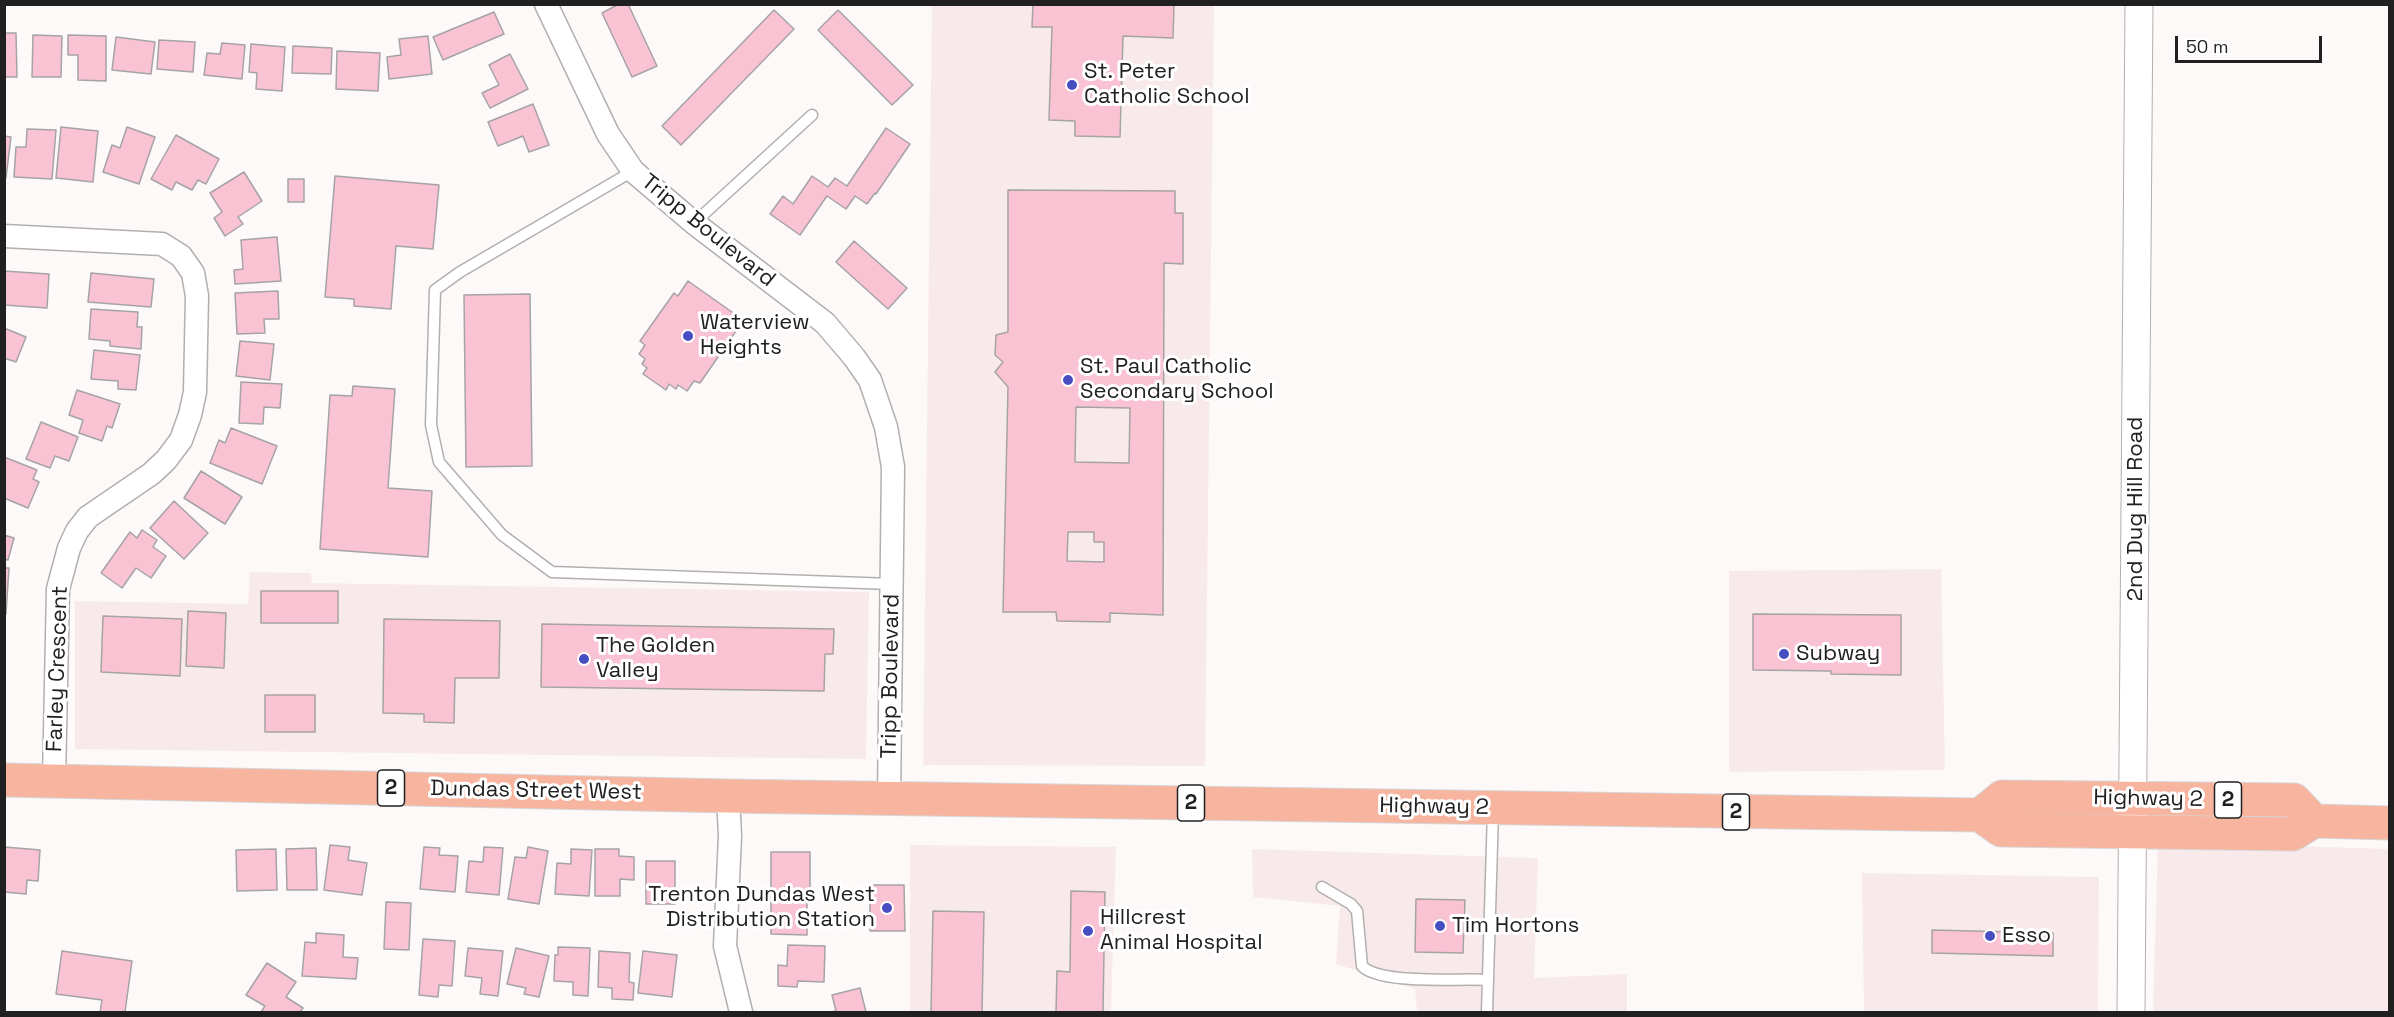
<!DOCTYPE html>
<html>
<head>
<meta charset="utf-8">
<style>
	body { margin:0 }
	#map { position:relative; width:2394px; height:1017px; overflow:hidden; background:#fdf9f9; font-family:"Space Grotesk",sans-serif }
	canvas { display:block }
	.frame { position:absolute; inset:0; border:6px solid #212020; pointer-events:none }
	.scale { position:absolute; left:2175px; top:36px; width:147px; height:27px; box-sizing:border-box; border:3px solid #212020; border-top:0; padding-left:8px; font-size:18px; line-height:21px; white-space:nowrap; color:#212020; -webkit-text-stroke:4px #fff; paint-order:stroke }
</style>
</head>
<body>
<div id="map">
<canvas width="2394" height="1017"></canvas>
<div class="frame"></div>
<div class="scale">50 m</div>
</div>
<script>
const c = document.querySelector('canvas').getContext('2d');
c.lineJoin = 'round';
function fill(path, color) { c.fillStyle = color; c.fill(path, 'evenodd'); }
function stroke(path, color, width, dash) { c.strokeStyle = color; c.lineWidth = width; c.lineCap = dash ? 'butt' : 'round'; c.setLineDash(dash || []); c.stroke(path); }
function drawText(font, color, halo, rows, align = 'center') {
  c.font = font + ' "Space Grotesk",sans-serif'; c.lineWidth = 6; c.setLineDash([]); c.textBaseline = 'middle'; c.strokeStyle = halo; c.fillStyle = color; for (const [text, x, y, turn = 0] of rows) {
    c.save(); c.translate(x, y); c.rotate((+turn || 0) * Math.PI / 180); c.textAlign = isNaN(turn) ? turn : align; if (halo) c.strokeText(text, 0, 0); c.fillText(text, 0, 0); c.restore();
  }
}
fill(new Path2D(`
	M932,5H1214L1205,766L923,765Z
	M1941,569L1945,770L1729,772V571Z
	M250,572L311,573L312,583L869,592L866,759L75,749V601L248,604Z
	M2158,842L2389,849V1012H2153Z
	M910,845L1116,847L1111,1012H910Z
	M1252,849L1538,858L1534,978L1627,974V1012H1417L1415,989L1336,964L1340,906L1253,897Z
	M1862,873L2099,877L2098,1012H1864Z`), '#f8eaea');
const building = new Path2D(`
	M619,4H628L657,66L632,77L602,13Z
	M1033,4H1174L1173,38L1123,36L1120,137L1075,136V121L1049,120L1052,27H1032Z
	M774,10L794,29L681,145L662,126Z
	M838,10L913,85L892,105L818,30Z
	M494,12L504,34L443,60L433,37Z
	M4,33H16L17,77H4Z
	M33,35L62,36L61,77H32Z
	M68,35L106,36V81L78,80V55H68Z
	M428,36L432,74L389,79L387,57L401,55L399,39Z
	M116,37L155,42L151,74L112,70Z
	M159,40L195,42L193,72L157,69Z
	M222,43L245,45L242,79L204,75L207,53L220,54Z
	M251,44L285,47L282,91L256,89L257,73L249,72Z
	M293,46L332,48L331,74L292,73Z
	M337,51L380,53L378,91L336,89Z
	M510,54L528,89L490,108L482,93L499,85L489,65Z
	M533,104L549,145L529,152L523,136L498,146L488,122Z
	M61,127L98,131L93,182L56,178Z
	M127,127L155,137L139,184L103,172L112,145L120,148Z
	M886,128L910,144L876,194L875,193L867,204L855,196L846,209L827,196L800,235L770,214L783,196L793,204L812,176L828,187L835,178L847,186Z
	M27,129L56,130L52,179L14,177L16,147H26Z
	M176,135L219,159L206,184L198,180L192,190L176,182L172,190L151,179Z
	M4,136L11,137L6,178H4Z
	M244,172L262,201L238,217L243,224L225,236L214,218L222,212L210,193Z
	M335,176L439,185L433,249L396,246L391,309L354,306V299L325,297Z
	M288,179H304V202H288Z
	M1008,190L1175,191V213H1183V264L1164,263L1163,615L1110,613V622L1057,621L1056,612H1003L1008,387L995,372L1003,362L995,355L996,335L1008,332ZM1076,407L1130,408L1129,463L1075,462ZM1068,532H1094V542H1104V562L1067,561Z
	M277,237L281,281L235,284L234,270L243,269L241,240Z
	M854,241L907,288L888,309L836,262Z
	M4,271L49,274L47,308L4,305Z
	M91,273L154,279L151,307L88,302Z
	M688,281L739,317L731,328L736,331L700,383L694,381L687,391L678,385L676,389L669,384L666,390L643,374L647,368L642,364L645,359L639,354L645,345L640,341L674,293L678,296Z
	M278,291L279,319H264L265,333L237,334L235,293Z
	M530,294L532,466L466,467L464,295Z
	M91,309L138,312L137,327H142L141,349L110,346V341L89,339Z
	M4,328L26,337L16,362L4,358Z
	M240,341L274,344L270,380L236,376Z
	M94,350L140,355L136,390L118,389V381L91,379Z
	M241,382L282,384L280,408L264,407L263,424L239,423Z
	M353,386L395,389L388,488L432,491L428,557L320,549L330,395L352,396Z
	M77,390L120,404L112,428L107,426L102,441L79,433L83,420L69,415Z
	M41,422L78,437L69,461L55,456L50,468L26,459Z
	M231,428L277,446L262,484L210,463L219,440L225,443Z
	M4,457L37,470L33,479L39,482L28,508L4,498Z
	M201,471L242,497L225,524L184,498Z
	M174,501L208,533L184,559L150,528Z
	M142,530L157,540L153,547L166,556L151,578L136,568L122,588L101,573L130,532L137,538Z
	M4,535L14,538L8,560L4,559Z
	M4,568H9L6,614H4Z
	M261,591H338V623H261Z
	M188,611L226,613L224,668L186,666Z
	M1753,614L1901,615V675L1831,674V671L1753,670Z
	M103,616L182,619L180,676L101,672Z
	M384,619L500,621L499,678H455L454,723L424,722V714L383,713Z
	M542,624L834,629L833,654H825L824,691L541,687Z
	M265,695H315V732H265Z
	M330,845L350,847L348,860L367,863L362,895L324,890Z
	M5,847L40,850L38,881L27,880L26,894L4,892Z
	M424,847L440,848L439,855L458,856L455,892L420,889Z
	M484,847L503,848L499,895L466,892L469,861L483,862Z
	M528,847L548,851L539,904L508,899L515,857L526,858Z
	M316,848L317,890H287L286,849Z
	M276,849L277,890L237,891L236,850Z
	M571,849L592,850L589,896L555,894L557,863L571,864Z
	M595,849H619V856L634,857V880L620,879V896H595Z
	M771,852H810V890H771Z
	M646,861H675V904H646Z
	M870,885H904L905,931H870Z
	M1071,891L1105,892L1103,1012H1056L1057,971L1070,972Z
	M771,896H807V935L771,934Z
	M1416,899L1465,900L1463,953L1415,952Z
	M386,902L411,903L409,950L384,949Z
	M933,911L984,912L982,1012H931Z
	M1932,930L2053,933V956L1932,953Z
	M316,933L344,935L343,957L358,958L356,979L302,976L305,942L316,943Z
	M423,939L455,941L452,986L439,985L438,997L419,995Z
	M788,945L825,946L824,982L798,981L797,987L778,986V965L787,966Z
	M558,947L590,948L588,996L573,995V982L554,981L555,955H558Z
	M468,948L503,951L498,996L480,994L482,978L465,976Z
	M516,948L549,956L539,997L524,994L526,988L507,984Z
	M62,951L132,961L125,1012H100L102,1000L56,994Z
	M599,951L630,953L629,982L634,983L633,1000L612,999V988L598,987Z
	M643,951L677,955L672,997L638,993Z
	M267,963L296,982L286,997L303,1008L300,1012H261L265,1006L246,995Z
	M860,988L866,1012H829L836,1011L832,995Z`);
fill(building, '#fac3d4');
stroke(building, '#a6a3a4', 1.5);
const service = new Path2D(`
	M633,171L460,272L435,290L431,425L439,462L502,535L552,572L892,584
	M694,223L812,115
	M1322,887L1351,904L1357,911L1362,966C1380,985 1461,978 1488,980
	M1487,1012L1493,811`);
const minor = new Path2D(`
	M546,4L608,134L633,171L694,223L825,323L854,357L870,380L886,427L893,467L889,798
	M4,236L162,244L181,256L193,273L197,296L195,392L190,415L181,440L166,460L151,474L88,517L77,531L69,548L58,589L54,780
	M728,796L730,836L725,946L741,1012`);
const tertiary = new Path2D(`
	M2131,1012L2139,4`);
const primary = new Path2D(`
	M4,780L728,796L1980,815L2001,830L2293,834L2314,821L2390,823
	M1980,815L2002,797L2294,800L2314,821`);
stroke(service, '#b3afaf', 13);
stroke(minor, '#b3afaf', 25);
stroke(tertiary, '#b3afaf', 29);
stroke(primary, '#d7d7d7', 35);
stroke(service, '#fff', 10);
stroke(minor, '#fff', 22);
stroke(tertiary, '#fff', 27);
stroke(primary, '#f7b49e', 33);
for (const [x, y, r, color] of [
	[1072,85,6,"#494dc2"],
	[688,336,6,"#494dc2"],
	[1068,380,6,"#494dc2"],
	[1784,654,6,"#494dc2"],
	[584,659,6,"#494dc2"],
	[887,908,6,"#494dc2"],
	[1440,926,6,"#494dc2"],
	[1088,931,6,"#494dc2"],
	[1990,936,6,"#494dc2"]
]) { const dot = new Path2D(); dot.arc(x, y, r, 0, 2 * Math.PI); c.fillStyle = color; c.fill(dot); stroke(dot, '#fff', 2); }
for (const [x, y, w] of [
	[391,788,27],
	[2228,800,27],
	[1191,803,27],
	[1736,812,27]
]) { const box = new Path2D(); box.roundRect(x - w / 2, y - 18, w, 36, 4.5); c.fillStyle = '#fff'; c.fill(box); stroke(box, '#212020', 1.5); }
drawText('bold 21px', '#212020', null, [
	["2",391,788],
	["2",2228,800],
	["2",1191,803],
	["2",1736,812]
]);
drawText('22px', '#212020', '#fff', [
	["St. Peter",1084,72],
	["Catholic School",1084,97],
	["Waterview",700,323],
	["Heights",700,348],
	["St. Paul Catholic",1080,367],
	["Secondary School",1080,392],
	["The Golden",596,646],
	["Valley",596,671],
	["Subway",1796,654],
	["Trenton Dundas West",875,895,"right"],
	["Distribution Station",875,920,"right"],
	["Hillcrest",1100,918],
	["Animal Hospital",1100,943],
	["Tim Hortons",1452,926],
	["Esso",2002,936]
], 'left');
drawText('22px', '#212020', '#fff', [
	["Tripp Boulevard",708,231,39],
	["2nd Dug Hill Road",2136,509,-90],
	["Farley Crescent",58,669,-88],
	["Tripp Boulevard",891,676,-89],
	["Dundas Street West",536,791,1],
	["Highway 2",2148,799,1],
	["Highway 2",1434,807,1]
]);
</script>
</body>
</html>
